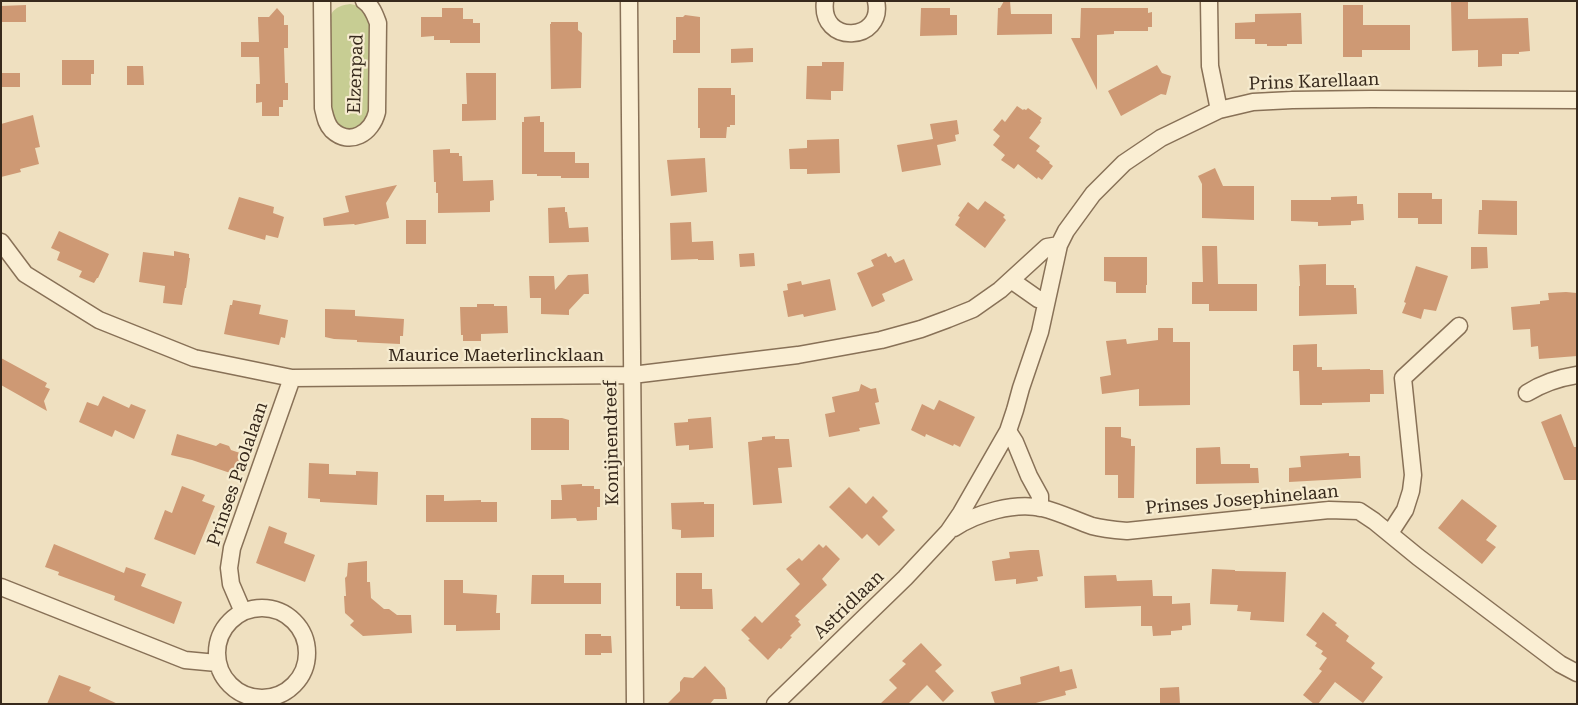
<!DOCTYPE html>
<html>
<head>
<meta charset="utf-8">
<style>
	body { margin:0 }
	#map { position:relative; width:1578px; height:705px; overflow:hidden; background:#efe0c0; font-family:"Roboto Serif",serif }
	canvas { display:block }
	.frame { position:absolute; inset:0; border:2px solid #37291c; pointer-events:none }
</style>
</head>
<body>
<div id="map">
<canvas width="1578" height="705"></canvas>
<div class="frame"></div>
</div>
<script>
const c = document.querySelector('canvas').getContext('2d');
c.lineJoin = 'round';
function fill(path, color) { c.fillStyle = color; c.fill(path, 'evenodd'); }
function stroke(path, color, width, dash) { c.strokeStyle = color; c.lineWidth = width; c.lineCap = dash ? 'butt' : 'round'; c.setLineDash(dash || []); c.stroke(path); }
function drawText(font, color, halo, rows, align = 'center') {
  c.font = font + ' "Roboto Serif",serif'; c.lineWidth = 4.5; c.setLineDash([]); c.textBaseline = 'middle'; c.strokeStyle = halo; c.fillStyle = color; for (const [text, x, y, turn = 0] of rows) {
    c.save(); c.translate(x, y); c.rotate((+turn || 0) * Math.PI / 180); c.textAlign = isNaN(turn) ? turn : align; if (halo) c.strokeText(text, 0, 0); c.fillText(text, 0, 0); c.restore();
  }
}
fill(new Path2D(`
	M350,4L360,6L372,22V112L360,129L343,130L331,120L328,22C332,9 337,6 350,4Z`), '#c7cd93');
fill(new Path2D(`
	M1004,1H1010L1011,14H1052V34L997,35L998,8H1000Z
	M1451,1H1468V19L1528,18L1530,51L1519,52V54H1502V66L1478,67V50L1452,51Z
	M26,5V22H1V6Z
	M1343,5H1363V25H1410V50H1362V57H1343Z
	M277,8L284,16V25H288V48H284L285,83H288V100H283V107H279V116H262V102L256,103V84H260L259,57H241V42H259L258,17H269Z
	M442,8H463V19H473V23H480V43H450V40H434V36L421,37V17H442Z
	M921,8H950V15H957V35L920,36Z
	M1081,8H1148V13L1152,12V27H1148V31H1114V34L1097,35V90L1071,38H1080Z
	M1301,13L1302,44H1287V46H1267V44H1255V39H1235V23L1255,22V14Z
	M685,15L700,17V53H673V40H676V17H683Z
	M551,22H578V30L582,33L581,88L551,89L550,24H551Z
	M753,48V62L731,63V49Z
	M62,60H94V74H91V85H62Z
	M822,62H844L843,91H831V100L806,99L807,66H822Z
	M1157,65L1162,73L1171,76L1166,95L1161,94L1121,116L1108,91Z
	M127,66H143L144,85H127Z
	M1,73H20V87H1Z
	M466,73H496V120L462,121V104H467Z
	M698,88H731V95H735V125H730V127H727L726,138H700V128H698Z
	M1017,106L1023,110L1024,109L1026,110L1028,108L1042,118L1040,121L1041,122L1029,138L1040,146L1036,151L1050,162L1049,163L1053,166L1042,180L1038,177L1037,179L1018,164L1014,169L1001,160L1005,155L993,145L1000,136L993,130L1002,119L1005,122Z
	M33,115L40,147L35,148L39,164L20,169L21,172L1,177V124Z
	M540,116V122H544V152H575V163H589V178H561V176H537V174H522V122H524V117Z
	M957,120L959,134L955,135L956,141L937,145L941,165L902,172L897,145L933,139L930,124Z
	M839,139L840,173L807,174V169H790L789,149L807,148V140Z
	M450,149V153H459V156H462L463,181L493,180L494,200L490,201V212L438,213V193H436V182H434L433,150Z
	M705,158L707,192L671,196L667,160Z
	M1215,168L1223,186H1254V220L1202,218V184L1198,176Z
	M397,185L386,203L389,218L355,225L354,224L324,226L323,218L349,212L345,196Z
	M1398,193H1432V199H1442V224H1418V218H1398Z
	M1357,196V204H1363L1364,220L1351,221V225L1318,226V222L1291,221V200H1331V197Z
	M239,197L274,207L273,213L284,217L278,238L266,235L265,240L228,229Z
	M1482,200L1517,201V235L1478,234L1479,210H1482Z
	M985,201L1005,215L1003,217L1006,220L985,248L955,225L960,217L958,216L968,202L978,210Z
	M565,207V212H567L569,228L588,227L589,242L549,243L548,208Z
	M406,220H426V244H406Z
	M691,222L692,242L713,241L714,260H698V259L671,260L670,223Z
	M59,231L109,254L98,278H97L94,283L79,277L82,271L57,260L60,252L51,248Z
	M1202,246H1217L1218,284H1257V311H1209V304H1192V282H1203Z
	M1471,247H1487L1488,268L1471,269Z
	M174,251L189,254V258H190L186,288H185L182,305L163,303L165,286L139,282L143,252L174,256Z
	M754,253L755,266L740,267L739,254Z
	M886,253L888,257L891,256L895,263L904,259L913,280L882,294L885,301L872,307L857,273L874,266L871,260Z
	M1104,257H1147V285H1146V293H1116V282L1104,281Z
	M1326,264V285H1354V288H1356L1357,314L1299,316V286H1300L1299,265Z
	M1416,266L1448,276L1436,311L1424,309L1421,319L1402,313L1406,303L1404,302Z
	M588,274L589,294H584L569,310V315L541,314V298H530L529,276H554L555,290L568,275Z
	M830,279L836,310L804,317L803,314L788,317L783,291L788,290L787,284L801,281L802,285Z
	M1566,292L1577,293V356L1539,359L1538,346L1531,347L1530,329L1513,330L1511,307L1540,304V301L1549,300L1548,293Z
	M233,300L261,305L259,314L288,320L285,338L281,337L279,345L224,334L230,305H232Z
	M477,304H494V306H507L508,333L481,334V341H463V335H461L460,307H477Z
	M325,309L355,310V316L404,319L403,336H400V344L357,342V340L334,339L325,337Z
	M1158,328H1173V342H1190V405L1139,406V389L1102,394L1100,377L1111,375L1106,341L1126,339L1127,344L1158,340Z
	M1317,344V367H1322V370L1370,369V370H1383L1384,394H1370V402L1322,403V405H1300L1299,371H1293V345Z
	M1,358L47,383L45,387L50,389L44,401L47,411L1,385Z
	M861,384L871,389L876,388L879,402L875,403L880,424L859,428L860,431L829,437L825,414L835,412L832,397L859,391Z
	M103,396L129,408L131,404L146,410L134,439L115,430L112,437L79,422L87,402L98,406Z
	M939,400L975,417L960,447L954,444L953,446L926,434L925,437L911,430L922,404L934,410Z
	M1561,414L1574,447H1577V480H1564L1541,422Z
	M711,417L713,448L689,450V445L676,446L674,423L688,422V419Z
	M531,418H562L569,420V450H531Z
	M1105,427H1121V437L1131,439V446H1135L1134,498H1118V475H1105Z
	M177,434L216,446L220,443L229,446L231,450L243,454L236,475L192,460L171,455Z
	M775,436V439H789L792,467L778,468L782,503L753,505L748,442L762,440V437Z
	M1220,447L1221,464H1250V468H1258L1259,483L1196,484V448Z
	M1349,453V456H1360L1361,478L1289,482V468L1301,467L1300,456Z
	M309,463L329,464V474L356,475V471L378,472L377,505L320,502V499L308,498Z
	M582,484V486H594V489H600V507H597V520L577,521L576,518L551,519V500H562L561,485Z
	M182,486L205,495L202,501L215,506L195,555L154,539L165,510L172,513Z
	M849,487L866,504L873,496L888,511L882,517L895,530L879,546L867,534L862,539L829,507Z
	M426,495H444V501L481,500V502H497V522H426Z
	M1462,499L1497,526L1486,540L1496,547L1482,564L1438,528Z
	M704,502V504H714V537L681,538V530L672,529L671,503Z
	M269,526L287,533L284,543L315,555L305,582L256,563Z
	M54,544L124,573L126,567L146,574L141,586L182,602L174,624L114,600L115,596L58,575L59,572L45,567Z
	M819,544L823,548L826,545L840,559L822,579L827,585L795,616L800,620L798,621L801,625L790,636L792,637L781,649L779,648L768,660L748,640L750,639L741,630L755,616L762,623L800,584L786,569L799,558L802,561Z
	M1030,550H1039L1043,576L1037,577L1038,581L1016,584V579L995,581L992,561L1010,558L1009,552Z
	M367,561V582H370L371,598L384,609H389L397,615H411L412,633L363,636L350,625L354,621L345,613L344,596H346L345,578L347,576L348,563Z
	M1212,569L1235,570V571L1286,572L1284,622L1250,620L1251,612L1237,611L1238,605L1210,604Z
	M676,573H702V589H712L713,609H680V606H676Z
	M532,575H564V583H601V604H531Z
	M1116,575L1117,581L1152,580L1153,596H1172V604L1190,603L1191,625L1182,626V630L1171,631V635L1153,636L1152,626H1141V606L1085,608L1084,576Z
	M444,580H463V593L497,595L496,613H500V630L456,631V625H444Z
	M1323,612L1337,623L1335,625L1349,636L1346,641L1375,663L1371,668L1383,677L1363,703L1335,682L1318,704H1314L1303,695L1322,671L1319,669L1327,658L1321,654L1323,651L1315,646L1317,643L1306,635Z
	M585,634H601V636H611L612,653H601V655H585Z
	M921,643L942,665L935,671L954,691L943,702L927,685L908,704H880L897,688L889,680L906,664L902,661Z
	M705,666L725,688L727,699H714L710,704H667L680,691V682L684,677L693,678Z
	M1059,666L1060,672L1072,669L1077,688L1065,691L1066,695L1032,704H995L991,692L1021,684L1020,677Z
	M59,675L91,687L89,691L118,704H47Z
	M1179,687L1180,704H1160V688Z`), '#ce9974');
const street = new Path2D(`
	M322,1L323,108C325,116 326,124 332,130C350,147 372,133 377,112L378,23C375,15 372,6 364,1
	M629,1L635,704
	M825,1C819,46 885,42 876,1
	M1209,1L1210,66L1219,110
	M1,242L25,274L99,320L194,358L292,378L632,375L798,355L881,340L921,329L948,319L973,309L1000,290L1047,247L1059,245
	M1011,280L1038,299L1046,302
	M1527,393C1543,383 1558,378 1577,375
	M1008,431L1015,442L1029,476L1040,496V508
	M954,528C977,513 1014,502 1042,508C1059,512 1075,520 1092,526C1103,529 1115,530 1127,531L1329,510L1359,511L1374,521L1418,557L1560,664L1577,673
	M1390,533L1405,510L1411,491L1413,475L1403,378L1459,326
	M1,587L185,660L217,663
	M217 653a45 45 0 1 1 90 0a45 45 0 1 1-90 0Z
	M243,612L231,584L229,568L232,548L292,378
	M775,704L905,578L948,532L961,513L1008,431L1015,410L1021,388L1040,332L1059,245L1066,231L1093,194L1124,163L1161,138L1219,110L1253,102L1292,100L1371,99L1577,100`);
stroke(street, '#887157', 19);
stroke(street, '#faeed3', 16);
drawText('18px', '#37291c', '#f6ebcf', [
	["Elzenpad",356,74,-88],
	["Prins Karellaan",1314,82,-2],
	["Maurice Maeterlincklaan",496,356],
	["Konijnendreef",612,443,-91],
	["Prinses Paolalaan",238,474,-71],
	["Prinses Josephinelaan",1242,500,-5],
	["Astridlaan",849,605,-44]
]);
</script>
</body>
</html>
